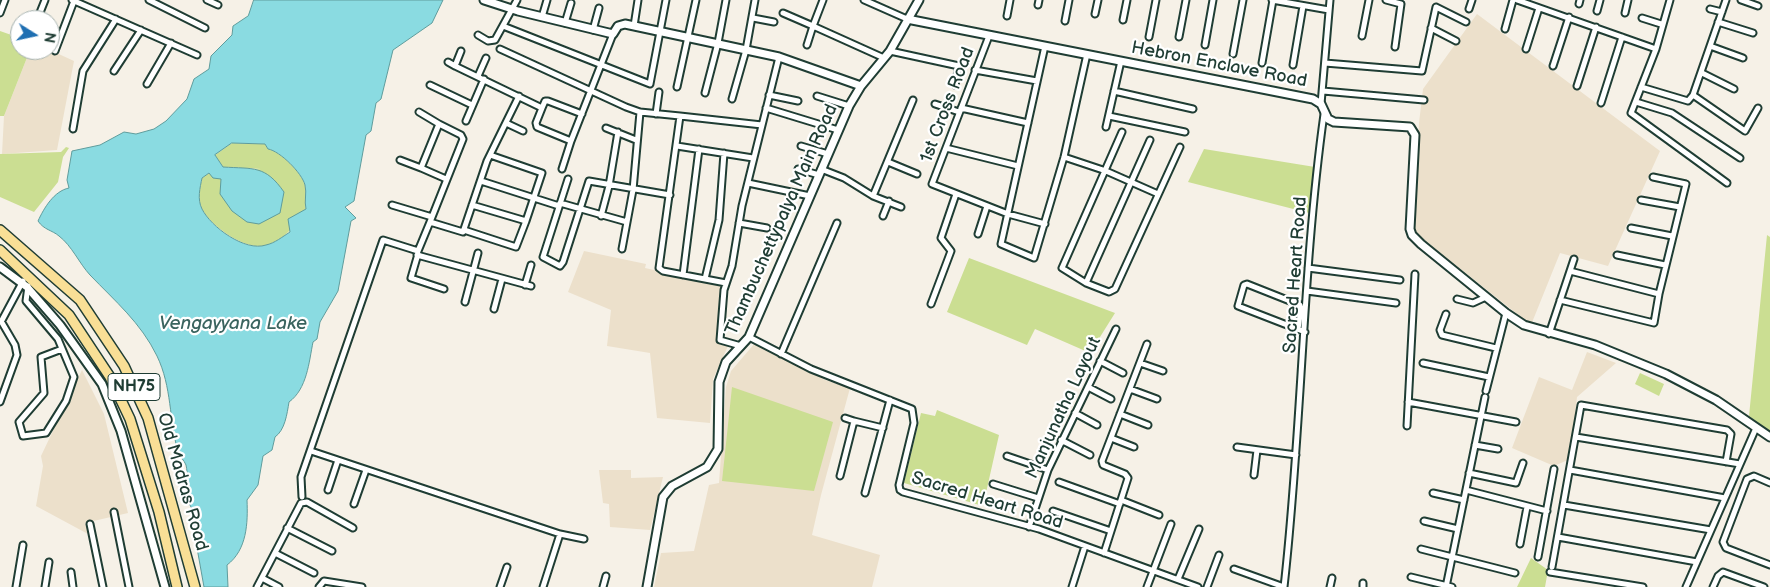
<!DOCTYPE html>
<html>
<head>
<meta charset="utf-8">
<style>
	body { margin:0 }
	#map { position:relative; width:1770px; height:587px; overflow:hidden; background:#f6f1e7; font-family:"Balsamiq Sans",sans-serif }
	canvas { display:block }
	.north { position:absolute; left:10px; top:10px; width:50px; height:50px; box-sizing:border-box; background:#fff; border:1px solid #a5b1ae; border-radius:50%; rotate:100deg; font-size:14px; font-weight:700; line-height:20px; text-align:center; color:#1f3d34 }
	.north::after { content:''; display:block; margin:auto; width:18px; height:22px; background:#1f6fb2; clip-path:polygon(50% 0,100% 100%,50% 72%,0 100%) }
</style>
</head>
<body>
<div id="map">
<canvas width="1770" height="587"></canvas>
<div class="north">N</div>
</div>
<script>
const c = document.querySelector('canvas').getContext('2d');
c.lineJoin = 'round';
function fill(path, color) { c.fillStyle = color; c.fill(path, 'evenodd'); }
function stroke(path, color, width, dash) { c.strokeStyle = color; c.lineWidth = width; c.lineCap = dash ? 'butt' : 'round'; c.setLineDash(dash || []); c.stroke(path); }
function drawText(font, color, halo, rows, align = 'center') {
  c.font = font + ' "Balsamiq Sans",sans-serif'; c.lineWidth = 4.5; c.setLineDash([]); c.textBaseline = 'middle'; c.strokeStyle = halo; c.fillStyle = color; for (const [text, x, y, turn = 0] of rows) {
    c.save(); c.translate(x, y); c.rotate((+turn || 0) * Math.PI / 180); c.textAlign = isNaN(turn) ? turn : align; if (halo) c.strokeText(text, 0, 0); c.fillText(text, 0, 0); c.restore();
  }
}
fill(new Path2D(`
	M1477,14L1660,151L1608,266L1560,253L1531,325L1414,232L1419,123L1423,89Z
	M30,50H50L74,61L57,150L2,154L4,116Z
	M584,251L646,264L645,268L722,285L716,343L728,346L713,379L710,423L657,418L650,353L607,346L611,310L568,292Z
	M755,343L825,380L850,388L821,495L812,535L880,555L872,587H654L661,553L694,551L709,485L719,483L726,387L731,371Z
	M1587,352L1616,363L1577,397L1570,459L1554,466L1512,448L1539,377L1572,390Z
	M82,370L104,414L128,513L85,523L88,534L36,506L43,466L41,456Z
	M599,470H631V478L663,477L650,530L610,527L609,504L603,503Z`), '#ece0cb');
fill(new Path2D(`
	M0,31L20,38V50H30L4,116H0Z
	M232,143L265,144L268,149C280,151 302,173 305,185C307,193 304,201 306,209C295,225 286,239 267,245C246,252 211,226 202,209C197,199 200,188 202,178L209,173L261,169L223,167L215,155Z
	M66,147L69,148L63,157L58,182L34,212L0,197V154L61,152Z
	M1204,149L1315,167L1309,213L1188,182Z
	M1767,235L1770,237V431L1749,416Z
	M969,258L1115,313L1090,353L1035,329L1027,345L947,312Z
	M1640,373L1664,384L1659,396L1635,384Z
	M732,387L833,422L814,491L722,481Z
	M937,410L999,435L983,506L904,483L921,413L935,416Z
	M1531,558L1548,570L1545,587H1517Z`), '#cbde92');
const water = new Path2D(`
	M254,0H443L432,23L393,50L381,99L376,103L371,131L366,135L354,201L345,207L356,218L351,221L338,291L320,322L317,339L313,342C309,362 307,389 289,402C287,414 285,430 275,437L272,450L263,456L258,485L247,500C248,523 247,550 227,565L228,587H204L192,520L194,512C182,495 190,483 186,465C184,460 180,457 178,452C169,420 172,387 157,356C141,323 115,301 90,275C79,263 72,246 59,236C52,230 44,230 38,221C44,208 54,191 69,188L67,180L72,151L100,145L124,132L136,134L154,129L166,121L187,99L194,79L209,69L211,56L232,35L233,26L248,16ZM232,143L265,144L268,149C280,151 302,173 305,185C307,193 304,201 306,209L288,219L290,232C282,237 275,243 266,245C245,252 211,227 202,209C197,199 200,188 202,178L209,173L213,178L221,179L220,194L232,211L247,222L259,224L280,213L284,192C265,165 254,169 223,167L215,155Z`);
fill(water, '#8adbe1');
stroke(water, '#5f9c9c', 1);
const street = new Path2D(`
	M72,0L197,55
	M149,0L205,28
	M207,0L218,5
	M823,0L813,26L884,58
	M864,0L907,19
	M1272,0L1329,10
	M1386,0L1401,4L1395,47
	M1517,0L1656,49
	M1670,0L1656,49L1631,113L1727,183
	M1741,0L1758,6
	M1579,4L1580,0
	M1038,5L1039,0
	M1469,9L1472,0
	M1710,9L1722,12
	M1597,11L1600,0
	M0,13L5,0
	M783,13L813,26L807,45
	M1625,13L1628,0
	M1095,14L1098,0
	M1007,16L1010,0
	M542,17L547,0
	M753,18L774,22
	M1642,18L1661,24
	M37,20L45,0
	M1123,20L1127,0
	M1065,21L1069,0
	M1718,22L1753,33
	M565,23L571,3
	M503,26L650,84L666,0
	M634,26L638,0
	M1431,28L1456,41
	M1505,29L1513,0
	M593,30L599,8
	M478,35L488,41L495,40L517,0
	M989,36L932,184L1008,214L1045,224
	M1362,36L1369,0
	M1149,37L1156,0
	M1179,37L1186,0
	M1205,45L1213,0
	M1045,46L1001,244L1034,258L1064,157L1087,54
	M1710,46L1743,58
	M500,49L626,107L640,112L680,116L659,268L663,271L726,283
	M1526,49L1539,8
	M55,51L74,1
	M890,51L959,66L955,85
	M1233,54L1243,0
	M448,62L455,66L461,51
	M1262,63L1273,0
	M1325,63L1422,71L1436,7L1466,22
	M1293,65L1303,6
	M455,66L542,108L545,101H548L582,114
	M1553,66L1569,17
	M975,70L1037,81
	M114,71L141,30
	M1702,73L1734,89
	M478,76L486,58
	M147,84L171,43
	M430,85L472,105
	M1577,86L1596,27
	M677,87L696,0
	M1641,87L1688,101L1693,95L1726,0
	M1114,91L1193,109
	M1323,91L1424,100
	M705,93L718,43L726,0
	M769,95L798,101
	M1693,95L1745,131L1758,108
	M817,96L849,106
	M732,99L746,50L755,0
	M1636,102L1672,113L1740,158
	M1601,103L1622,37
	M935,104L959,112
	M1321,104L1330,0
	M542,108L536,123L537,127L571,141L613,34
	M766,108L838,130
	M961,108L1028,123
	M419,112L439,124
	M656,114L659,92
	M680,116L762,125
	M1109,116L1185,132
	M466,121L484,79
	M506,123L523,131
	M1106,127L1121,61
	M606,128L636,140
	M73,129L83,71L116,19
	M1122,132L1062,268L1086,283L1109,292L1115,289L1180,147
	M677,146L753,158
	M801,146L828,154
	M946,148L1018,166
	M1064,157L1106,171L1158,194
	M400,160L421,168
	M888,162L917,174
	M562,169L571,141
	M798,169L819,175
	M821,169L844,178L873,196L901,207
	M568,179L543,257L560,266L563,262L589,181L670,195
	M481,181L559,206
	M748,183L810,196
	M873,196L913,100
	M1641,200L1680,207
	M560,203L627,222
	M392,205L432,217
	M472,205L526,221L542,173L490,155
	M601,216L609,186L618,132
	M883,216L889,201
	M430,222L463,139L461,135L439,124L421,168L446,179
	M739,223L767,228
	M1631,228L1672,236
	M464,230L516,247L526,221
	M978,234L987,206
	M622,249L633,190L640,112
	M418,254L411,278L444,289
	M417,255L531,286
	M1617,255L1665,265
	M1308,268L1400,280
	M1570,271L1659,294L1686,184L1653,177
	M683,275L699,149
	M705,279L719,220L724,153
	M1086,283L1150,140
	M525,285L531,265
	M28,286L26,301L58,339L74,377L66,401L46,433L23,436L19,422L44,393L41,357L62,349
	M1307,291L1396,303
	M1457,299L1473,303L1486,297
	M1560,300L1654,323L1659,294
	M465,302L478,253
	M931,304L951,251L941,238L956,194
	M494,309L502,279
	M1446,314L1440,330L1442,335L1496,348
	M1,322L23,281
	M1298,329L1301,309L1300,305L1247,284L1244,285L1238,306L1305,332
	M1549,334L1574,259
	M749,337L811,369L912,409L914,423L899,485L900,490L903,492L1039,529L1198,587
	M741,346L720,340L724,290L732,266L742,206L779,57
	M781,354L837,223
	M1100,361L1123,373
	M1140,363L1163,371
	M1423,363L1489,377
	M1088,387L1111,399
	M1130,389L1157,399
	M1486,391L1506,313
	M0,402L17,355L15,345L1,321
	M1408,402L1516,422
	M1075,413L1097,425
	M1120,414L1148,425
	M845,418L854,421
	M1407,426L1415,274
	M1576,437L1740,464
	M1111,438L1134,447
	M1061,440L1090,455
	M1475,445L1498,449
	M1237,447L1296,455
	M311,451L560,534L584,539
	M1007,456L1048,470
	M1570,470L1725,498
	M1469,473L1516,483L1523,463
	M1254,475L1257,450
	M840,476L854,421L883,428
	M1059,482L1120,504
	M1770,483L1754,476L1747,479L1723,542L1726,548L1770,565
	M993,484L1038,498
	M328,490L338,460
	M1466,490L1547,511
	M865,493L890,400
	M1433,493L1464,500
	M302,497L301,477L383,240L418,251L430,222L463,232L487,161L519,96
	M1121,500L1159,515
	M354,504L366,470
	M1564,505L1711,530
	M1053,511L1111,531
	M114,512L129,587
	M1424,521L1458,529
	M90,524L103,587
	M1029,527L1048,470L1116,329
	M287,528L332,551
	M1558,537L1697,562
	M1520,544L1527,507
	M1421,549L1515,573
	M275,553L314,573
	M1104,553L1128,478L1125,474L1103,465L1102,461L1147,344
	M1538,557L1554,469
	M1552,567L1581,405L1727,430L1731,434L1726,462
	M1234,569L1284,587
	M71,572L73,587
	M1550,572L1643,587
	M1411,577L1452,587
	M262,578L279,587
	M1178,579L1199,529
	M16,587L23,545
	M45,587L49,562
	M257,587L301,503L307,502L353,528
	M319,587L324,581L362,587
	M500,587L507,567
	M543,587L560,534
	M603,587L606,576
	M1072,587L1085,546
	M1147,587L1171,524
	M1207,587L1219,555
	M1284,587C1302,430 1302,271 1324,114
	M1330,587L1332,578
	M1363,587V583
	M1446,587L1485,397
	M1686,587L1756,428
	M1713,587L1718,576L1723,572L1764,587`);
const secondary = new Path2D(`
	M484,0L518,11L613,34L618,26L625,24L779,57L861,86
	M907,19L1313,99L1321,104L1328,119L1334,122L1410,127L1415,135L1410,229L1412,235L1421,244L1506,313L1524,325L1595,345L1666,374L1716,400L1770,437
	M0,267L27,287L60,325L102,384L121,431L165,587
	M647,587L663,497L672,486L707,467L718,449L719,382L726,362L749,337L849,106L861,86L890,51L919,0`);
const highway = new Path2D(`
	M0,230L80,300L124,366L148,418L195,587
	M0,250L69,315L110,377L130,419L159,512L177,587`);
stroke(street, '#1f3d34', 9);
stroke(secondary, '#1f3d34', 11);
stroke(highway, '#1f3d34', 12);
stroke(street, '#fff', 5);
stroke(secondary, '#fff', 7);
stroke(highway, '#f9df96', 9);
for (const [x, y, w] of [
	[134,387,52]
]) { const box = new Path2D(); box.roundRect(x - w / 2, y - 13.5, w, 27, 4); c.fillStyle = '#fff'; c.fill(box); stroke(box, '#1f3d34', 1); }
drawText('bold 16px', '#1f3d34', null, [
	["NH75",134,387]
]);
drawText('18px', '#1f3d34', '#fff', [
	["Hebron Enclave Road",1219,65,11],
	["1st Cross Road",948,105,-69],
	["Thambuchettypalya Main Road",782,220,-66],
	["Sacred Heart Road",1296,275,-86],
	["Manjunatha Layout",1064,408,-65],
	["Old Madras Road",182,482,74],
	["Sacred Heart Road",987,501,17]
]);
drawText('italic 19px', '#3a645f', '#fff', [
	["Vengayyana Lake",233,324]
]);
</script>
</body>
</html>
